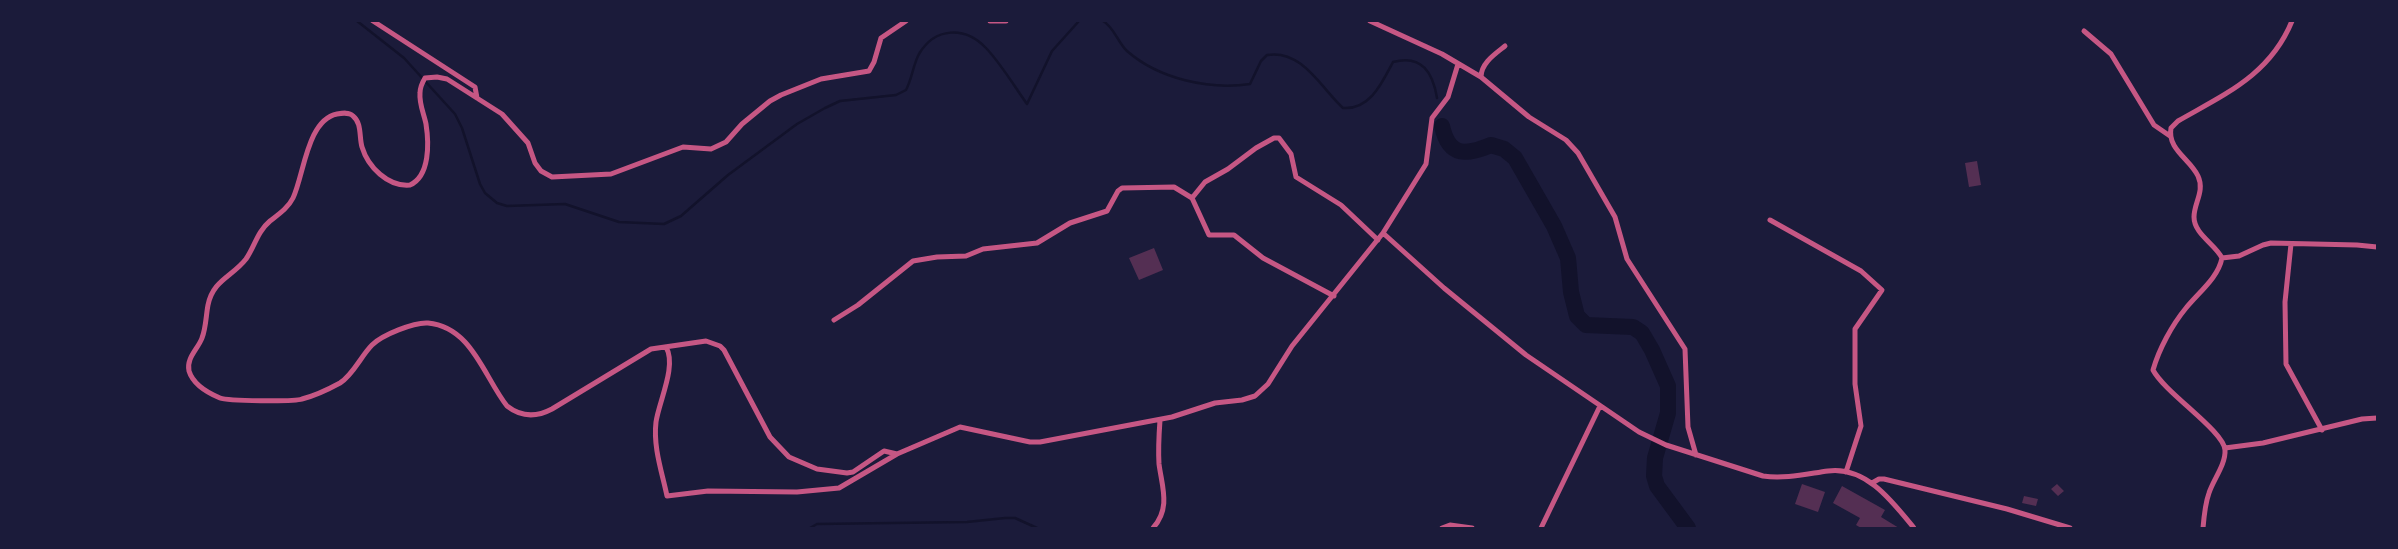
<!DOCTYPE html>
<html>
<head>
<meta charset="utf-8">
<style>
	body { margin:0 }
	#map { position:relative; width:2398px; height:549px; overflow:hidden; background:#1b1b3a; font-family:"DejaVu Sans",sans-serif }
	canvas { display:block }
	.frame { position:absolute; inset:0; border:22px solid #1b1b3a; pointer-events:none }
</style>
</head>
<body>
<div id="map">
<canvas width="2398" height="549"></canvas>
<div class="frame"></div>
</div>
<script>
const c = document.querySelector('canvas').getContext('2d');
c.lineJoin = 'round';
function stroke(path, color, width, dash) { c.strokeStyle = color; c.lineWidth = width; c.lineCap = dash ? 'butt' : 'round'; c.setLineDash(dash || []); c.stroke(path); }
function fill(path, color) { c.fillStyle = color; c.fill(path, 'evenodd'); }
stroke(new Path2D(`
	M357,21L404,58L455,114L462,128L480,184L485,193L497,203L507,206L565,204L619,222L664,224L681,216L728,175L797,124L825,108L840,101L896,95L906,90C912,79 913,65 919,54C935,27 965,26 986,48C1002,65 1014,86 1027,104L1052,51L1079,21
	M1103,21C1114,27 1118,43 1127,51C1159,79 1209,90 1250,84L1261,61L1267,55C1302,49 1321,88 1343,108C1370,110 1382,83 1393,62C1422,54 1433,73 1437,98
	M810,528L817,524L967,522L1005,518H1015L1037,528`), '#12122b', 2.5);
stroke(new Path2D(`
	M1442,126C1449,158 1467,155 1491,145L1504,149L1515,158L1554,226L1568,258L1571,292L1577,316L1586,325L1633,327L1642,333L1652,350L1668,386V413L1655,458L1654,476L1657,486L1688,528`), '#12122b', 16);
fill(new Path2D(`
	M1977,161L1981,185L1969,187L1965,163Z
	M1154,248L1163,270L1139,280L1129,258Z
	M1802,484L1825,492L1818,512L1795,504Z
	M2057,484L2064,491L2058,496L2051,489Z
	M1842,486L1885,510L1881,517L1899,528H1861L1856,525L1860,518L1833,503Z
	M2024,496L2038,499L2036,506L2022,503Z`), '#542f53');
stroke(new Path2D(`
	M373,21L475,87L477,98
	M990,21H1006
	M1370,21L1442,54L1481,77L1529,117L1566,140L1578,153L1615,217L1627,259L1685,349L1688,427L1696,455
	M2084,31L2111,54L2154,125L2170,136
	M1481,77C1481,63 1495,54 1505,46
	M1192,198L1205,182L1228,169L1256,148L1274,138H1279L1291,154L1296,177L1341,205L1378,240
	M1770,220L1861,271L1882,290L1855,329V384L1861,426L1846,472
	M1383,233L1444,288L1526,355L1639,432L1666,445L1763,476C1785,479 1806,474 1828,471C1866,466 1892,501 1914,528
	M2291,244L2285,302L2286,364L2322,430
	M2222,258L2239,256L2263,245L2271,243L2357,245L2377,247
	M834,320L858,305L913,261L937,257L966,256L983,249L1037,243L1070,223L1107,211L1118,191L1122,188L1174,187L1192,198L1209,235H1234L1263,258L1334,296
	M666,347C677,366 659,401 656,422C653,447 662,472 667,496L708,491L797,492L839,488L897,454L960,427L1030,442H1040L1172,417L1215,403L1242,400L1255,396L1268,384L1292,346L1383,233L1426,164L1432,118L1448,97L1458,64
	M2225,448L2263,443L2362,419L2377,418
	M897,454L884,451L853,472L847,473L817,469L789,457L770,437L724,350L720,346L706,341L651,349L552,409C537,417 521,417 507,406C484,377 472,327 428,323C414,322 382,335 372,345C361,356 353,375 340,383C329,389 314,396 302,399C294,402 227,401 220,398C208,393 193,384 189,371C186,358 198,349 202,338C206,328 206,315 208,305C213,280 232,277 246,259C255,246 257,232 270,221C279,214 288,208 293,198C304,175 307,120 337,114C343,113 349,112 353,116C362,123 359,137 362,147C368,167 388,187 410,185C430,176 429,143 426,124C424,114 419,104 420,93C420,87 422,83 425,78L437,77L447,79L502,114L528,143L535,163L541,171L552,177L611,174L683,147L711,149L726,142L742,124L770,101L781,95L821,79L869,71L874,62L881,38L906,21
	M1872,483L1879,479H1884L2007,509L2070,528
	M1153,528C1171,508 1162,487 1159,464C1158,449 1159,434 1160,420
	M1442,528L1450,525L1472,528
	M1541,528L1600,406
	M2203,528C2204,516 2205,504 2209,493C2213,480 2226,464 2225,450C2224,431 2165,393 2153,370C2159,349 2172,325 2186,308C2199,292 2218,278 2222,258C2215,244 2194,234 2194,217C2194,203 2205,191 2198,176C2190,159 2167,149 2171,128L2178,121C2225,94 2270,75 2292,21`), '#c65784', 5);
</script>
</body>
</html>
